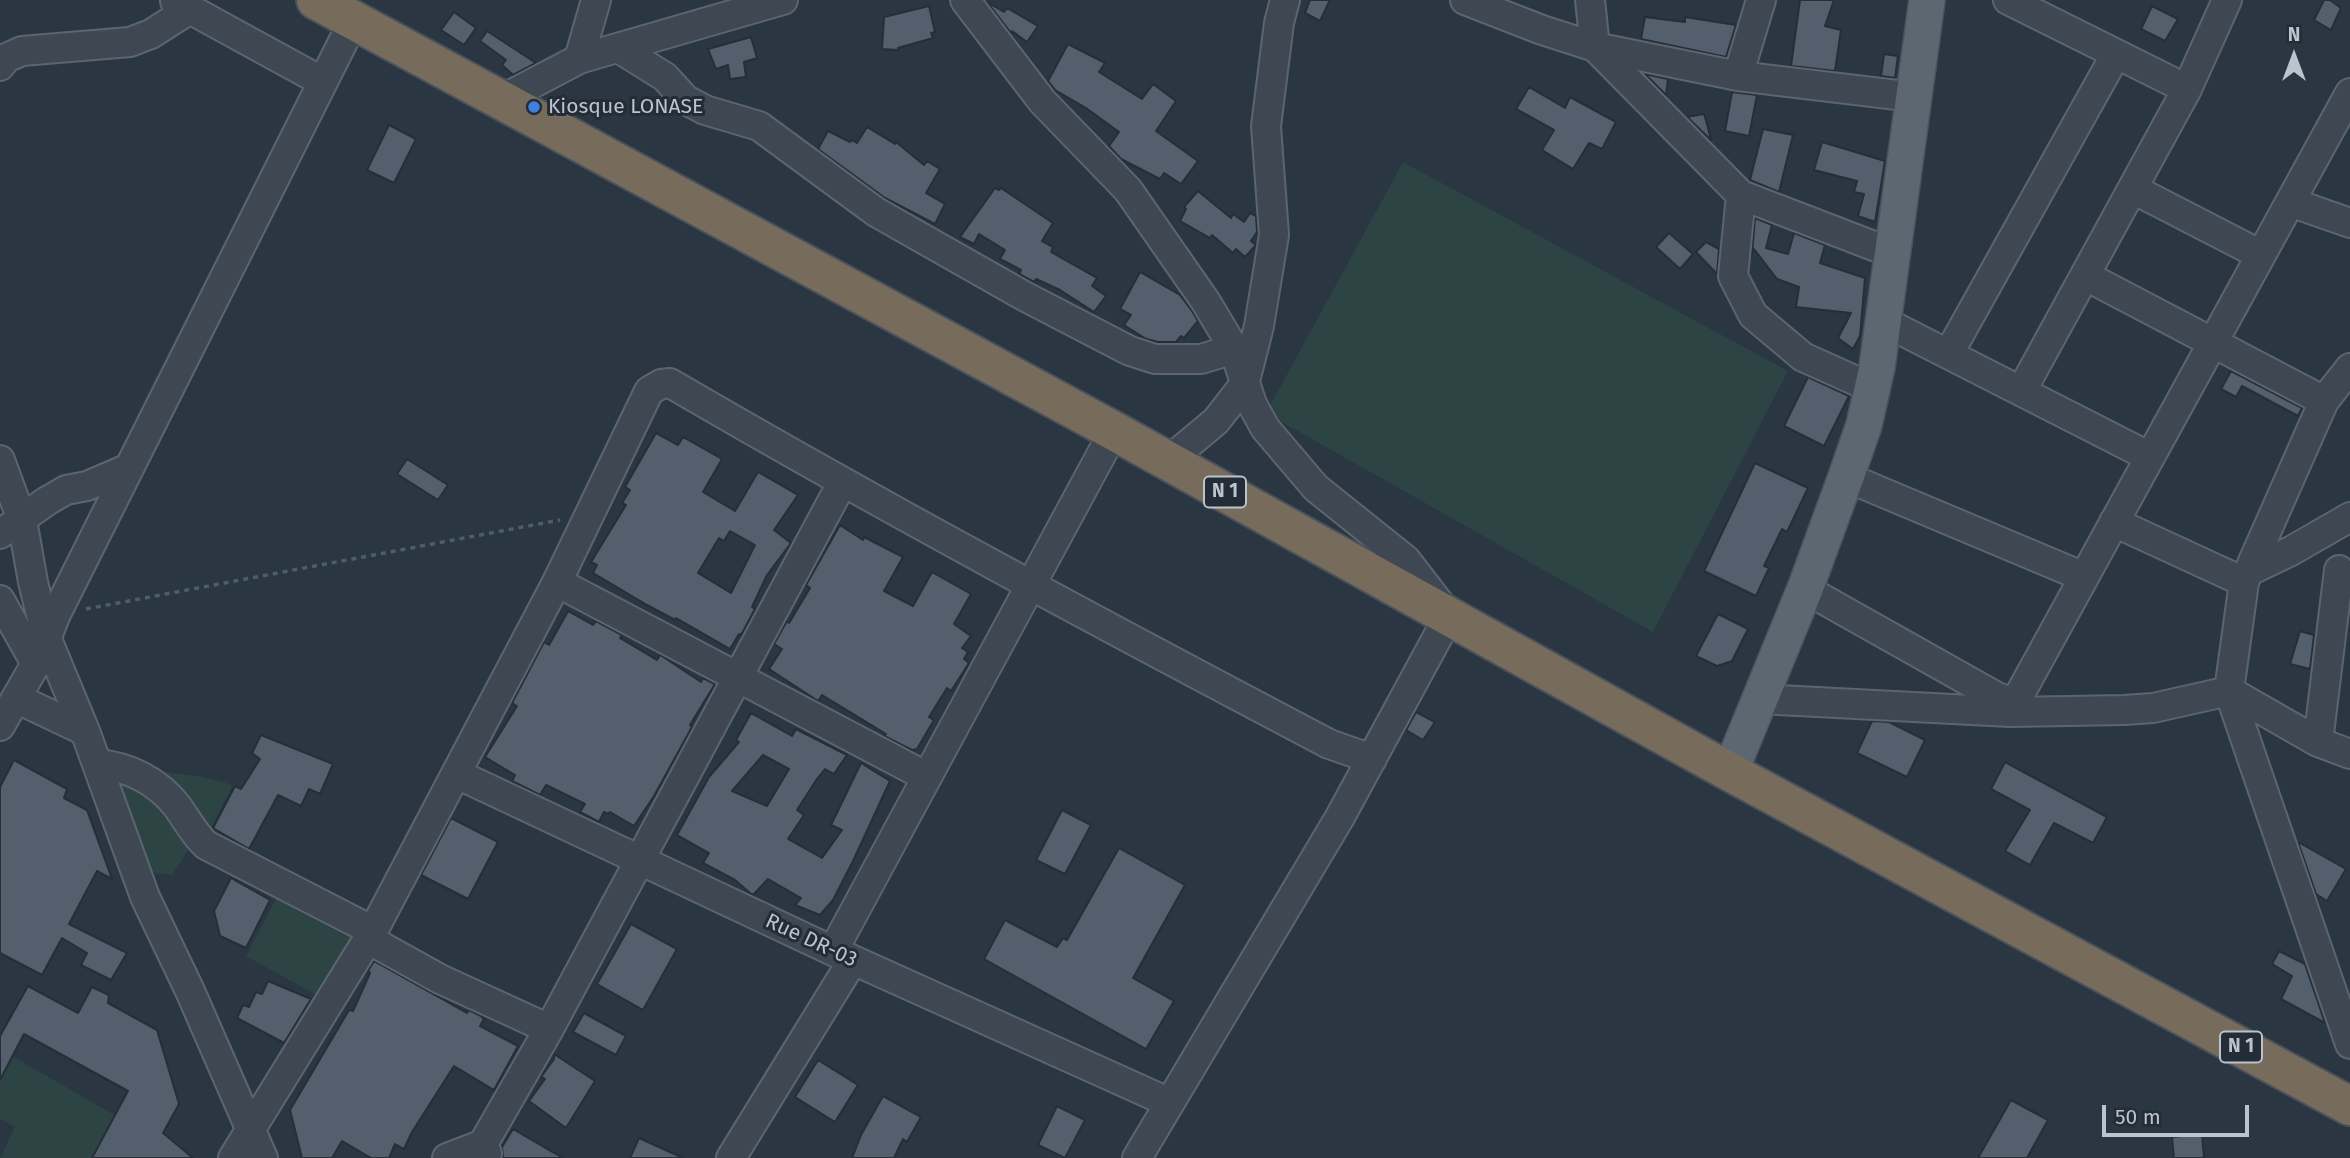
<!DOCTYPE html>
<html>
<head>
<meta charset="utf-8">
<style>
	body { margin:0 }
	#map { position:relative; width:2350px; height:1158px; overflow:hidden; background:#2a3642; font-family:"Fira Sans",sans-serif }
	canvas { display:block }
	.north { position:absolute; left:2259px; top:21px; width:70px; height:70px; -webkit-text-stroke:5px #232c37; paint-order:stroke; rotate:0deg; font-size:19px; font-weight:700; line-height:28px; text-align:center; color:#bbc3cc }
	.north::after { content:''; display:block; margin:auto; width:24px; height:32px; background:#bbc3cc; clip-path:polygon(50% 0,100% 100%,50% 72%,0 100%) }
	.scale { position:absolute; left:2102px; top:1105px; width:147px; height:32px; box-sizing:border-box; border:4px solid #bbc3cc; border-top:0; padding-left:9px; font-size:21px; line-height:24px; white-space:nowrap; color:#bbc3cc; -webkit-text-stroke:5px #232c37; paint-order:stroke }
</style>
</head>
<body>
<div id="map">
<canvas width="2350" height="1158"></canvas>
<div class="north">N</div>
<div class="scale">50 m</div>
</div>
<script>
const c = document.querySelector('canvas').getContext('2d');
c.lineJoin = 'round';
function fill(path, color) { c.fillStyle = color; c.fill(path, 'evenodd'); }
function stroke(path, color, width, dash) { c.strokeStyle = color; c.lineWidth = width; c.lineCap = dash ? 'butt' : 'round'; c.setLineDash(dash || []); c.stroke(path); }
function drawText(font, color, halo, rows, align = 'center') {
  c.font = font + ' "Fira Sans",sans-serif'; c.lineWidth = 6; c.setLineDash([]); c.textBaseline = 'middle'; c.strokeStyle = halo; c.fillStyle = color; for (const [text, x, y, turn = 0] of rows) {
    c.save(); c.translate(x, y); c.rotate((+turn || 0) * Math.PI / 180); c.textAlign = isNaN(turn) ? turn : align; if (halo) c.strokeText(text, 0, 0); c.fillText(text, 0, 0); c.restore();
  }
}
fill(new Path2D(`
	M1403,162L1788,371L1653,632L1266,413Z
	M99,764L131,771L192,844L172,875L140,871Z
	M142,769L204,777L233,785L208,834Z
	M276,899L352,939L316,995L246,956Z
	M12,1056L115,1115L92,1158H0L15,1127L0,1119V1078Z`), '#2d4444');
const building = new Path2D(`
	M1310,0H1330L1320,21L1305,13Z
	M1800,0H1834L1825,26L1841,30L1835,71L1791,66Z
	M2324,0H2330L2341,8L2331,30L2314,20Z
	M987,2L1004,12L1007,8L1038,26L1027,42L1012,31L1011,33Z
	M929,6L935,32L931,33L933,38L898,48V50L882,49L884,17Z
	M2152,6L2178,19L2165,41L2141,29Z
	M454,12L476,28L464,45L441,30Z
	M1645,17L1685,22V17L1736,25L1726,57L1641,39Z
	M487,31L536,63L513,75L502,65L506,60L480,41Z
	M751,37L757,58L744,62L746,77L730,79L728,65L716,69L708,49Z
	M1068,44L1105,63L1099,72L1142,99L1153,84L1176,101L1156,131L1198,161L1181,184L1164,173L1160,179L1121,159L1109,146L1119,132L1086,108L1055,90L1048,81Z
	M1884,54L1898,56L1895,78L1881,76Z
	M1645,74L1668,79L1666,95Z
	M1529,87L1565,108L1570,97L1616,122L1602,149L1589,143L1573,169L1542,150L1554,130L1516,109Z
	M1732,92L1757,95L1749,136L1725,131Z
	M1704,114L1707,124L1711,140L1687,117Z
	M389,125L416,139L394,183L367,170Z
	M867,127L895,144L896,142L924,165L927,161L940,169L926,193L945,204L935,224L885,198L818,149L828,131L850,142L852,140L857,143Z
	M1763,129L1793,135L1779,192L1750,180Z
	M1822,142L1885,161L1875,222L1858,216L1864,194L1854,192L1857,181L1814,170Z
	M995,188L999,190L1001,188L1053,223L1042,241L1053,247L1051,252L1097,278L1092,286L1106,296L1094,312L1060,290L1036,279L1034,282L1019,274L1021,270L1000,259L1005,250L979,234L974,244L960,237Z
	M1198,191L1231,218L1233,214L1244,222L1250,213L1256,216L1257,232L1251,241L1256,245L1245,257L1236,249L1233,253L1212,235L1210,238L1180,221L1186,209L1184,207Z
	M1755,218L1772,225L1766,248L1788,254L1794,233L1825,245L1820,263L1865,278L1860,336L1853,349L1838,338L1851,313L1796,307L1799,287L1777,279L1754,249L1752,254Z
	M1669,233L1693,254L1680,269L1656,247Z
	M1706,242L1719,249L1717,274L1696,252Z
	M1140,272L1180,295L1192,311L1198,321L1184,338L1181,336L1176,342H1158L1146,339L1124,325L1131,315L1120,309Z
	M2231,371L2302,408L2298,416L2242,386L2236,397L2221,389Z
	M1808,377L1849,396L1824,446L1784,426Z
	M656,433L678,445L683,437L722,459L703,492L735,511L758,472L798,495L774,530L791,543L767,575L752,607L755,609L741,635L739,634L730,649L676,618L675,620L647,605L593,573L597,565L591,562L626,505L622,503L630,490L625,487ZM730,531L755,545L731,593L698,573L719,538L724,541Z
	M407,459L448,485L438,500L397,474Z
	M1755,463L1808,488L1787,532L1782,529L1764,566L1769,568L1756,596L1704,571Z
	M840,525L863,540L864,537L903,557L884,591L913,606L932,572L971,594L954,624L971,636L962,648L968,652L964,659L969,663L951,691L947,688L929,717L934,720L917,749L912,750L884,736L886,734L822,695L818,701L769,669L782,649L774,644L787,621L789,623L810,588L806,585Z
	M568,611L593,625L596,621L622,635L620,638L657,660L660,655L662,656L701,682L703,678L715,684L690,725L692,727L654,796L634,826L610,812L608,814L604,812L599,822L580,812L585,804L546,785L540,795L512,781L515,775L485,757L517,706L512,703L544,642L549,645Z
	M1718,614L1748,629L1732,661L1717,666L1696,656Z
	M2300,631L2314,635L2310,669L2290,664Z
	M1416,712L1435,722L1423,740L1406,730Z
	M751,713L792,736L796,729L847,755L834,774L825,769L817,779L797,810L804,815L788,839L822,858L842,830L831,825L861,763L890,781L853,861L833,900L820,915L795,905L801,898L768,879L753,895L751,894L735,880L703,863L709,853L677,835L709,777L739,742L736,740ZM763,755L789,769L767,806L732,791Z
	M1872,721L1889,722L1925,740L1907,777L1857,753Z
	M261,735L333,764L320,794L309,789L301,806L278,795L249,849L213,828L235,786L241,789L260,759L252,753Z
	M14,760L67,789L64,798L87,810L112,879L97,871L69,924L127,953L111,980L81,965L87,953L62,938L42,975L0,953V787Z
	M2005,762L2107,817L2093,843L2054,823L2030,865L2005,851L2030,810L1991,789Z
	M1062,810L1091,825L1065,874L1036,860Z
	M451,818L498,842L468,899L421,875Z
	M2298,842L2346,869L2327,901L2316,894Z
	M1119,848L1185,885L1133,978L1174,1001L1146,1049L984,959L1005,920L1057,947L1063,938L1067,940Z
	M231,878L270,900L246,948L220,936L214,911Z
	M631,924L677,949L643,1010L597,984Z
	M2279,951L2305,964L2325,1023L2281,999L2292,976L2272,964Z
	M374,961L467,1013L469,1010L481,1016L484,1019L480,1026L518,1046L494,1090L454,1066L412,1132L404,1149L395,1144L389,1158H371L342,1141L332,1158H302L290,1110L349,1010L353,1011L370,973L368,971Z
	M268,981L311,999L284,1043L237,1018L243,1005L249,1007L256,992L262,994Z
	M28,986L78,1013L92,987L109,995L108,1003L157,1030L179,1104L163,1133L193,1158H92L128,1091L24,1034L0,1080V1036Z
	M584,1013L626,1036L616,1055L573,1032Z
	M554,1054L595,1081L566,1128L529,1101L545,1079L541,1077L554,1059Z
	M818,1060L858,1085L835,1122L795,1097Z
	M883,1096L921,1117L907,1142L903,1139L894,1158H852L861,1135Z
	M2011,1100L2048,1120L2027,1158H1978Z
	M1057,1106L1085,1120L1065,1158L1038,1145Z
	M513,1129L563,1158H503L502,1147Z
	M2202,1134L2204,1158H2174L2172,1137Z
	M639,1138L683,1158H630Z`);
fill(building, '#535f6c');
stroke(building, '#252e39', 2);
const minor = new Path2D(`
	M965,0L1042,101L1128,190L1206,302L1234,349L1252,404L1265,428L1316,488L1406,560L1449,616L1340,817L1137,1158
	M1465,0L1542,30L1595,47L1738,76L1914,97
	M1590,0L1595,47L1741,195L1892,253
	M2008,0L2187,89
	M175,1L323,82
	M620,49L665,77L686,100L705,110L759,126L876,212L1024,296L1130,351L1155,359H1201L1234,349
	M579,59L596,0
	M0,66L6,58L22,51L130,42L151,34L190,9
	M1738,76L1761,0
	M501,100L579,59L783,0
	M2133,189L2261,255
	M1741,195L1733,276L1753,315L1803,357L1872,388
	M2290,202L2350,223
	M2086,276L2324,401
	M1883,321L2150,457
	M1949,353L2116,54
	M2350,368L2324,401L2244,582L2229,691L2350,1044
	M2022,390L2187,89L2227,0
	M0,460L22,520L33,582L47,639L85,731L145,897L190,991L263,1158
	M1168,461L1216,421L1244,385L1259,326L1274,235L1266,126L1279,23L1285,0
	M1846,477L2084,577
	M2114,522L2244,582
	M0,534L47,501L66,490L87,486L129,468
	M2249,571L2291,551L2350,517
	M557,582L927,777
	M1805,589L1995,696L2015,704
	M0,600L36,664
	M16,698L85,731
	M1759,699L2010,712L2124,710L2153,708L2229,691L2318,742L2350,754
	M2010,712L2350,93
	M0,726L38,660L56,614L354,20
	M2318,742L2339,570
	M98,764C129,767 157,781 177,806C187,820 194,834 206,845L373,931
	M457,774L833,951L1168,1102
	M368,939L440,979L549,1029
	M833,951L1114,431
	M233,1158L373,931L557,582L649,391L661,384L670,383C886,509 1107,627 1329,744L1372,759
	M447,1158L481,1145L487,1153
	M475,1158L549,1029L842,483
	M731,1158L853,960`);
const major = new Path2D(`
	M1730,772L1805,589L1846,477L1864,425L1877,367L1927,0`);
const highway = new Path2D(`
	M316,0L1114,431L1730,772L2350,1106`);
stroke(minor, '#5c656f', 32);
stroke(major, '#4b535e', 38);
stroke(highway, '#49525c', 42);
stroke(new Path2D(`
	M86,609L560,520`), '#4c6062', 3.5, [5, 5]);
stroke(minor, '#3e4752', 28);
stroke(major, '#5c6771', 35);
stroke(highway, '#776b5c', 38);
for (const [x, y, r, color] of [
	[534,107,7,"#3f7fe0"]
]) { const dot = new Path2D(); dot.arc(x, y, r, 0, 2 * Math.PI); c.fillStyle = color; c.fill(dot); stroke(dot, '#232c37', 2.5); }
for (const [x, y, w] of [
	[1225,492,42],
	[2241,1047,42]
]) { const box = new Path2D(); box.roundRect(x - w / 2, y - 15.5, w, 31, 5); c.fillStyle = '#232c37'; c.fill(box); stroke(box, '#bbc3cc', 2); }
drawText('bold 19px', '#bbc3cc', null, [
	["N 1",1225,492],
	["N 1",2241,1047]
]);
drawText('21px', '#bbc3cc', '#232c37', [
	["Kiosque LONASE",548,107]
], 'left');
drawText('21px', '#bbc3cc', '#232c37', [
	["Rue DR-03",811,941,25]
]);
</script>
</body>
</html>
